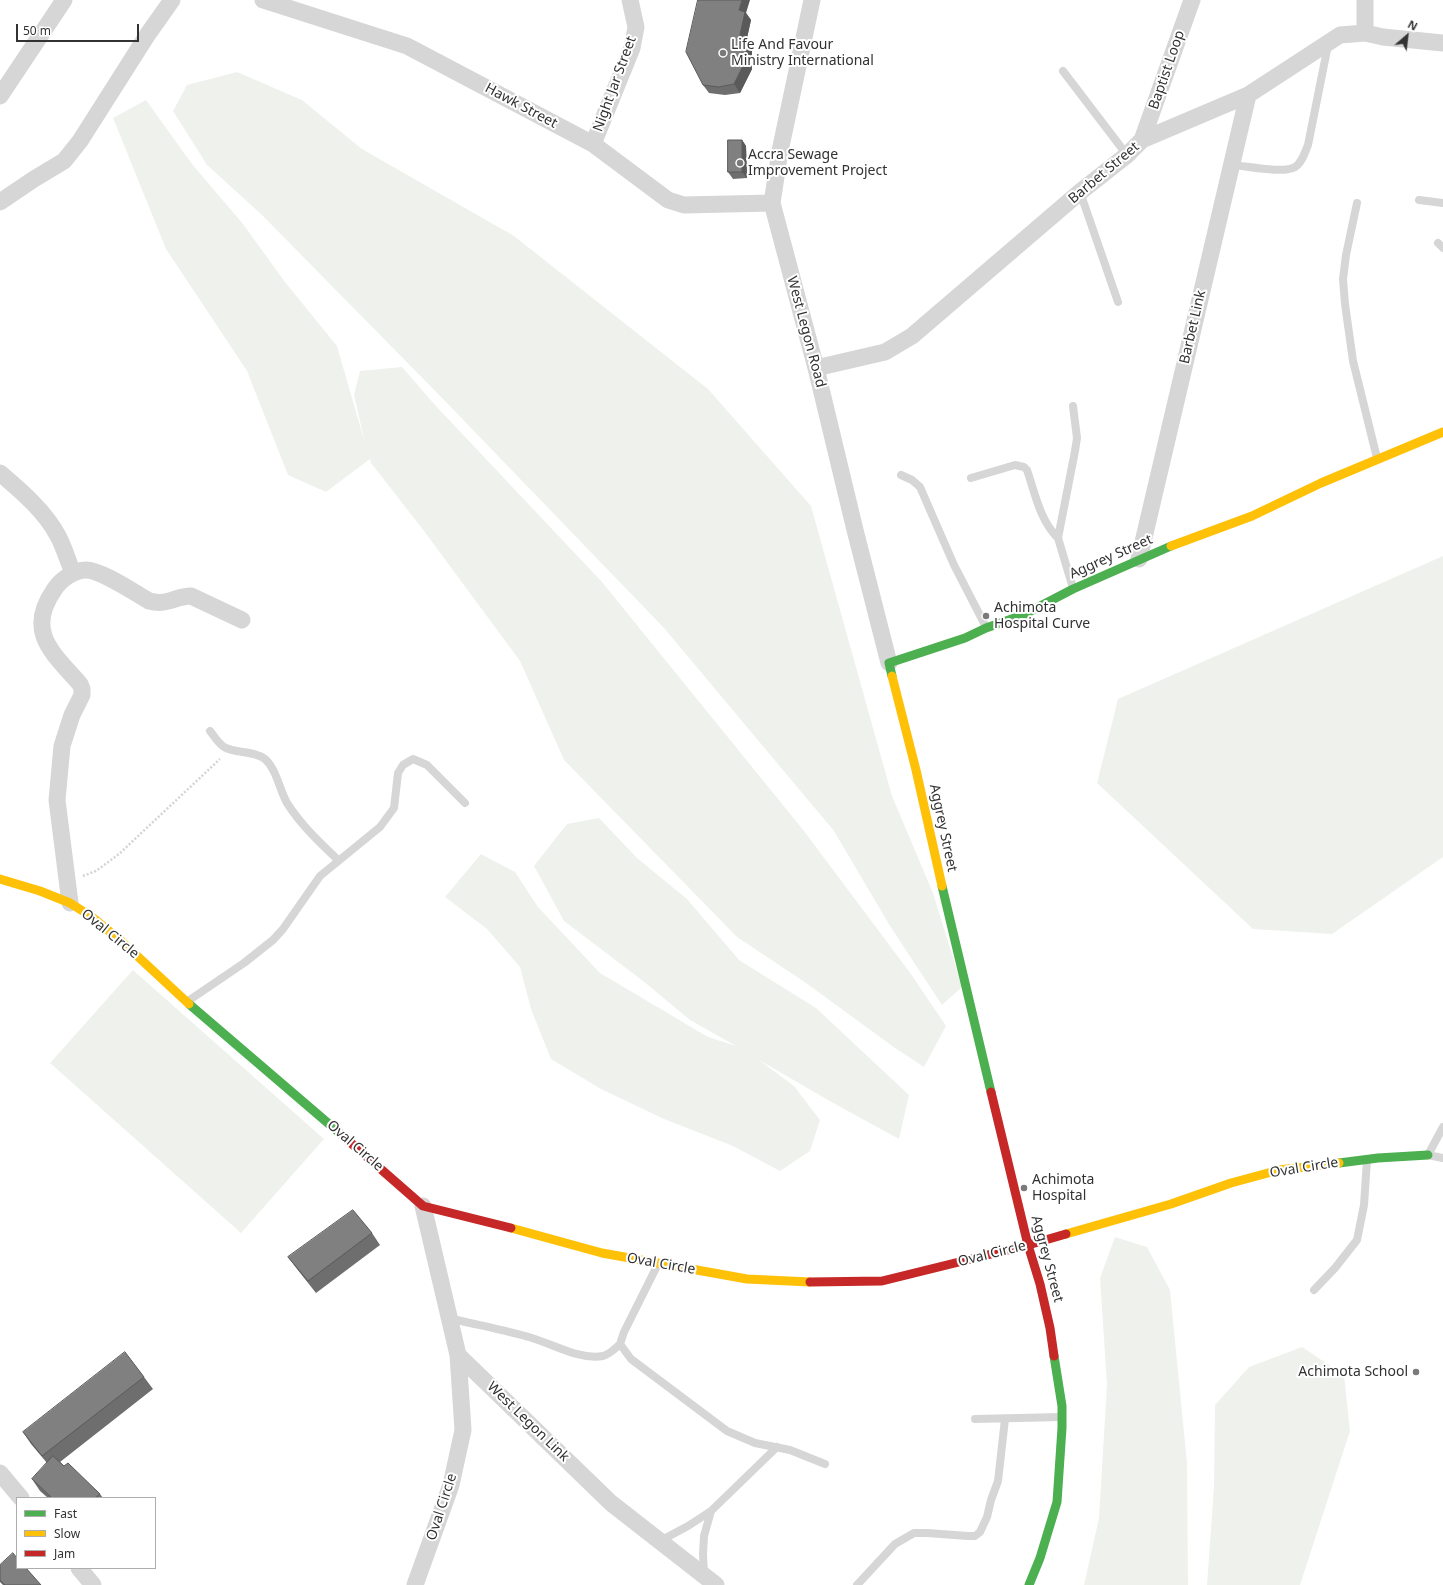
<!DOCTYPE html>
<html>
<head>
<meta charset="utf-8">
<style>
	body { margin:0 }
	#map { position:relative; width:1443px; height:1585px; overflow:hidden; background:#fff; font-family:"Noto Sans",sans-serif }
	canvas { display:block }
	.legend { position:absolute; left:16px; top:1497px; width:140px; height:72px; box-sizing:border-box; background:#fff; border:1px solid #adadad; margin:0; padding:5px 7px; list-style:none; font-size:12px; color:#323232 }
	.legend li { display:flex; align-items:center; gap:8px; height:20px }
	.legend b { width:20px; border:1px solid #adadad }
	.north { position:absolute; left:1387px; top:16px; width:40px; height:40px; -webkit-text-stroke:3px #fff; paint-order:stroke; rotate:28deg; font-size:11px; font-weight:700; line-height:16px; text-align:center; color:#323232 }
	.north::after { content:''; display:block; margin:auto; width:14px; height:18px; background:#323232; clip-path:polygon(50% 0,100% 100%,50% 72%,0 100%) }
	.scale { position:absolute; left:16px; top:24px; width:123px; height:18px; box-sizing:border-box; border:2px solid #323232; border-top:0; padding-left:5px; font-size:12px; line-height:14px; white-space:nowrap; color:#323232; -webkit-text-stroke:3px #fff; paint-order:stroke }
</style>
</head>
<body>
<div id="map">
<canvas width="1443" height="1585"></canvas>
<ul class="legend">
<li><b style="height:5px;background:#4caf50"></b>Fast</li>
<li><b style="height:5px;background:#ffc107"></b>Slow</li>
<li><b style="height:5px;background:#c62828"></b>Jam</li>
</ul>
<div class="north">N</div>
<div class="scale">50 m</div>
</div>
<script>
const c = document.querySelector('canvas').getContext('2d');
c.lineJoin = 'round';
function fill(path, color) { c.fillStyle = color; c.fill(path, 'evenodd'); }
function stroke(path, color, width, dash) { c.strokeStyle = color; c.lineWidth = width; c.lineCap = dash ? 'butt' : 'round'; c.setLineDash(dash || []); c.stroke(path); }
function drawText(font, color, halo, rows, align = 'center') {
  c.font = font + ' "Noto Sans",sans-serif'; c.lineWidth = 4; c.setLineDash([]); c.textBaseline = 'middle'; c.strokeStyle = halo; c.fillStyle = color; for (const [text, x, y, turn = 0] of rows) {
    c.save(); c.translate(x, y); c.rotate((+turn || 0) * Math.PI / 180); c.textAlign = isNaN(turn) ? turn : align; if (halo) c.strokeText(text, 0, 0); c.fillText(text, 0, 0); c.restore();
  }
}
fill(new Path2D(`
	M237,72L302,100L362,149L514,236L708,389L811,506L892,796L933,893L962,987L942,1005L890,926L834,831L664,628L444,400L261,214L207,165L173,111L187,85Z
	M146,100L192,164L243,224L285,282L337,346L365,443L354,395L360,371L402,367L435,405L602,582L804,831L911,974L946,1026L924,1067L895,1048L806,983L737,937L564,760L520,661L424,531L371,463L370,459L326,492L288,475L247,371L166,249L113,118Z
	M1443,556V857L1332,934L1253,929L1097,783L1118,699Z
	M599,818L637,858L687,899L739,960L816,1008L909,1095L899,1139L835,1104L759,1060L794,1086L820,1120L810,1151L780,1171L733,1146L664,1119L601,1089L551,1059L531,1009L520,967L487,929L445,897L481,854L515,872L538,907L600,973L708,1037L736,1046L690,1020L643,981L564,921L534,866L567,824Z
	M133,970L324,1139L241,1233L50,1063Z
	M1115,1237L1147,1247L1170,1290L1187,1463L1188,1585H1084L1099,1518L1107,1384L1100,1278Z
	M1302,1347L1344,1375L1350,1431L1300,1585H1207L1214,1487L1215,1405L1249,1367Z`), '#eff2ec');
stroke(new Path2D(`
	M83,876L96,871L119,854L220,759`), '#d4d4d4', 2.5, [2, 2]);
stroke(new Path2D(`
	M1063,71L1127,155
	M1232,165C1247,166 1283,174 1295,167C1302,163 1305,152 1308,145L1328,45
	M1080,192L1118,302
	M1419,200L1443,203
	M1357,203L1346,255L1343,279L1345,304L1353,361L1377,458
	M1438,243L1443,248
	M1073,406L1077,438L1075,451L1058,538L1073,588
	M901,475L912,480L920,487L954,565L986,627
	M971,478L1015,465L1024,467L1027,470C1035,493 1040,521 1058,538
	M210,731C214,736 218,743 224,747C236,754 253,750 265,759C277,770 279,789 287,803C301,825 319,842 338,860
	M188,1001L244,963L273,940L283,929L320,876L380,827L394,808L398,773L403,765L413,759L427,765L465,803
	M1443,1127L1428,1155L1443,1158
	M658,1264L624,1332L620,1344L631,1359L727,1431L755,1443L790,1450L825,1464
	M1314,1290L1335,1268L1357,1240L1364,1205L1367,1160
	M449,1318C477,1325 505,1330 532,1338C555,1345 579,1360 603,1356C610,1354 615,1349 620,1344
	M975,1419L1061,1417
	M660,1541L688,1526L711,1511L777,1447
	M704,1575L703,1554L704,1536L711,1511
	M857,1585L895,1544L914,1533H927L968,1536H975L980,1532L987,1517L991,1500L998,1481L1005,1419`), '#d6d6d6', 8);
stroke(new Path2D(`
	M263,0L407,46L593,144L668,200L684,205L772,203
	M812,0L780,151L772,203L816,368L855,530L889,663
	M1365,0V33
	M0,96L64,0
	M1142,140L1192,0
	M593,144L632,48L636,27L630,0
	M0,202L34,179L64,161L80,141L148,34L172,0
	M816,368L885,352L912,336L1080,192L1127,155L1142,140L1248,95L1340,35L1365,33L1383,37L1443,43
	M0,473C21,491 45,511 58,536C64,547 68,561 73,573
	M1139,559L1248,95
	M70,903L57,800L62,746L72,715L82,695V689L80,684C53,653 25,632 54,590C60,580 74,570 86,570C101,570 135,593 149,601C168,606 175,596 191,596L242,620
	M423,1206L458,1355L611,1503L716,1585
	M0,1473L21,1498
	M79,1568L93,1585
	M415,1585L451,1485L463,1430L458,1355`), '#d6d6d6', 17);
stroke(new Path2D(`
	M892,676L889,663L965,638L986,628L1023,615L1073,589L1171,546
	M942,886L991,1092
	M189,1004L343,1136
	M1339,1163L1378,1158L1428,1155
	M1029,1585L1040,1558L1057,1502L1062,1428V1406L1054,1356`), '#4caf50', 9);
stroke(new Path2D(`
	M1171,546L1252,516L1321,483L1443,432
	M892,676L916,770L942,886
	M0,879L40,891L70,903L92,917L120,940L189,1004
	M511,1228L602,1253L747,1279L810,1282
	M1066,1234L1171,1204L1231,1183L1279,1170L1339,1163`), '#ffc107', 9);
stroke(new Path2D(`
	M991,1092L1028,1245L1040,1284L1050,1328L1054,1356
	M343,1136L423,1206L511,1228
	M810,1282L882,1281L1028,1245L1066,1234`), '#c62828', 9);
fill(new Path2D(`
	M746,13L751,20L747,38L752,45V69L740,93L725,95L709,93L703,85Z
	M742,140L746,146L747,178L733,179L728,172Z
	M372,1233L380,1245L316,1293L297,1269L288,1257Z
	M144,1377L153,1389L60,1462L64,1466L100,1494L103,1498H48L40,1491L32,1479L47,1463L31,1444L23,1432Z
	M0,1565L41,1585H3L0,1582Z`), '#6e6e6e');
fill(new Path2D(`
	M742,0H750L746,13L751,20L747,38L752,45V69L740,93L734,84L740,35L739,10Z
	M742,140L746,146L747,178L742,172Z`), '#5a5a5a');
const building = new Path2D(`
	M698,0H742L739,10L745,12L740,35L746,37V60L734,84L719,87L703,85L686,52Z
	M728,140H742V172H728Z
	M353,1210L372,1233L308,1281L288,1257Z
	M125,1352L144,1377L42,1456L23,1432Z
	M53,1456L64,1466L68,1463L100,1494L95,1498H52L32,1479Z
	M13,1553L17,1558V1568H26L41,1585H5L0,1580V1565Z`);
fill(building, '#808080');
stroke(building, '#5a5a5a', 1);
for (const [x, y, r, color] of [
	[723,53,4,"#7a7a7a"],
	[740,163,4,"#7a7a7a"],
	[986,616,4,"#7a7a7a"],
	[1024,1188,4,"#7a7a7a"],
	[1416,1372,4,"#7a7a7a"]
]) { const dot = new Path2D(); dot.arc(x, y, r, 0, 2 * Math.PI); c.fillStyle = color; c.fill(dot); stroke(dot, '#fff', 1.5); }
drawText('14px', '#323232', '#fff', [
	["Life And Favour",731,45],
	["Ministry International",731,61],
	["Accra Sewage",748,155],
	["Improvement Project",748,171],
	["Achimota",994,608],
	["Hospital Curve",994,624],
	["Achimota",1032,1180],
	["Hospital",1032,1196],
	["Achimota School",1408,1372,"right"]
], 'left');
drawText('14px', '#323232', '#fff', [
	["Baptist Loop",1167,70,-71],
	["Night Jar Street",615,84,-70],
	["Hawk Street",521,106,28],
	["Barbet Street",1104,173,-40],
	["Barbet Link",1193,327,-77],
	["West Legon Road",806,332,75],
	["Aggrey Street",1111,557,-24],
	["Aggrey Street",943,828,78],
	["Oval Circle",110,934,39],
	["Oval Circle",355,1146,41],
	["Oval Circle",1304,1168,-9],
	["Oval Circle",992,1254,-14],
	["Aggrey Street",1047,1259,75],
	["Oval Circle",661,1264,10],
	["West Legon Link",528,1422,44],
	["Oval Circle",442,1507,-72]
]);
</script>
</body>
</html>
